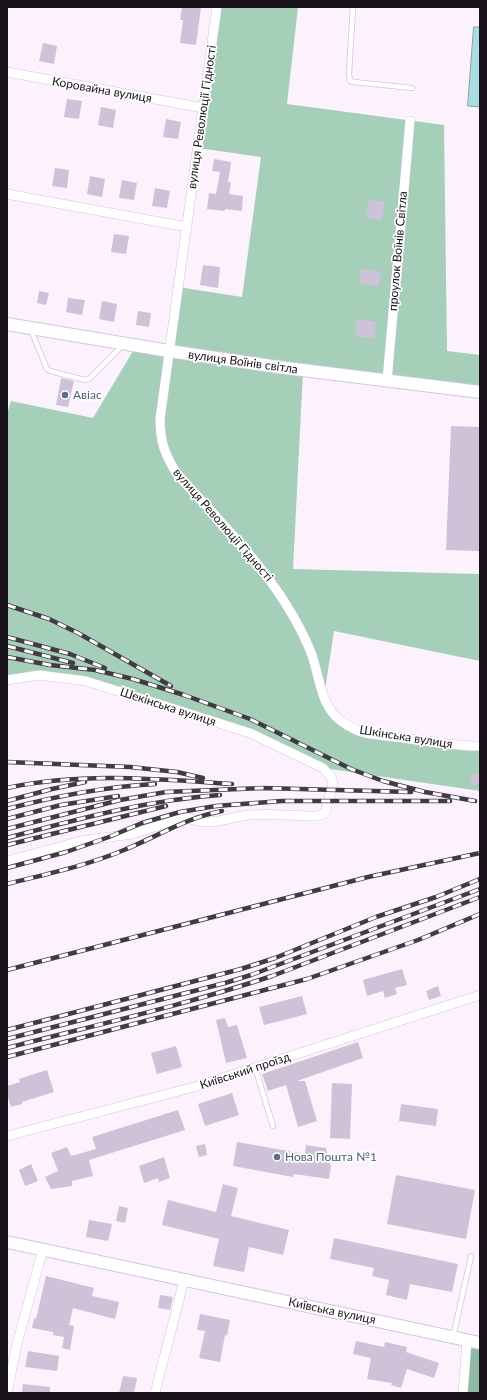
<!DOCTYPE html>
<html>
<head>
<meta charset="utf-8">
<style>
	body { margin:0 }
	#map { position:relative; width:487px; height:1400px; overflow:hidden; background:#fbf2fe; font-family:Lato,sans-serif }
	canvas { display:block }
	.frame { position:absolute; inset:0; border:8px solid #18131a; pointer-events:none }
</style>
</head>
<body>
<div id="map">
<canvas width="487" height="1400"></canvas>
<div class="frame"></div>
</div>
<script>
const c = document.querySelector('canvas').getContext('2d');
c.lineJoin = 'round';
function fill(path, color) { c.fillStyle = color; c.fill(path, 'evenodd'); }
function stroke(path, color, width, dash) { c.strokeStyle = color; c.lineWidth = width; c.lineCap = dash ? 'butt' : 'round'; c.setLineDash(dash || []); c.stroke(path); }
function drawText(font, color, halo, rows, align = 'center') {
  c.font = font + ' Lato,sans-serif'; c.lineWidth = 3.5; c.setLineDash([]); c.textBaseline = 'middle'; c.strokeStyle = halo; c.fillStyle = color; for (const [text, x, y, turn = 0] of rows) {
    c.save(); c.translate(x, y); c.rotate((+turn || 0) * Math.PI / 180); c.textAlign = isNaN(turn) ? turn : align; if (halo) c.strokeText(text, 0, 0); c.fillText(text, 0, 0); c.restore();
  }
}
fill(new Path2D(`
	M217,7H298L287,104L444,125L447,351L480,355V392L303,371L293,569L480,574V661L334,631L324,697L349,726L480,746V791L323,768L250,733L86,681L39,675L7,680V414L11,401L93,418L136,346L169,350L178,287L242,297L261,157L198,148Z`), '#a5cfb9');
fill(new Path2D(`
	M467,1340L480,1343V1393H463Z`), '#8fbaa4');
const water = new Path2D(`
	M474,27H480V107L468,106Z`);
fill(water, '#a8dee2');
stroke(water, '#7da1a6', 1);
fill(new Path2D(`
	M182,7H201L196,45L180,43L183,20H180Z
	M43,43L57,46L54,64L39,61Z
	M67,99L82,101L79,119L64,117Z
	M101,107L116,110L113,128L98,125Z
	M166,119L181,122L178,139L163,137Z
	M214,159L231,162L228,182H231L229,194L243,196L242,211L225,209V211L207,209L209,193L216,194L220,172L212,171Z
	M55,168L69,170L67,188L52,186Z
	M90,176L105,179L102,197L87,194Z
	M122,180L137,183L134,200L119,198Z
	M155,188L170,191L167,208L152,206Z
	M368,200L384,202L382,220L366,218Z
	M114,234L129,236L126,254L111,252Z
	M203,265L220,267L218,288L200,285Z
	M361,269L380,271L379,286L360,284Z
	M39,291L49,293L46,305L37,303Z
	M68,298L85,300L82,315L66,312Z
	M102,301L117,304L114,322L99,319Z
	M138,311L151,313L149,327L136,325Z
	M357,319L376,322L374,339L355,336Z
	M61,378L74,381L68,407L56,405Z
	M451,426L480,427V551L446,550Z
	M480,773V785H472L470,774Z
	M402,969L407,985L395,988L397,994L385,998L383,991L367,996L363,980Z
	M438,986L441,996L429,1000L426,991Z
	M302,996L307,1014L264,1025L259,1007Z
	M225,1018L228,1027L237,1025L247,1058L226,1063L216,1020Z
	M358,1042L363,1058L297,1081H305L317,1121L298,1127L286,1085L268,1091L262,1074Z
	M176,1046L182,1067L157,1074L151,1053Z
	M47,1070L54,1092L22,1102V1104L11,1107L7,1094V1086L20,1082L19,1079Z
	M332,1083L352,1084L350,1139L330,1138Z
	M232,1093L239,1115L205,1126L198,1104Z
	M401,1104L438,1109L436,1126L399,1121Z
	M178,1110L185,1130L89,1160L93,1176L72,1181V1186L51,1189L45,1177L58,1171L51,1153L67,1147L71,1156L96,1149L92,1137Z
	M237,1142L305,1154L306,1145L326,1148L331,1167L329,1179L294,1174L293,1177L233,1166Z
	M205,1144L207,1155L199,1157L196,1146Z
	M164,1157L170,1178L159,1182L158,1178L144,1183L139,1166Z
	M31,1164L38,1181L25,1186L19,1170Z
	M396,1175L475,1190L466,1239L387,1224Z
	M223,1184L238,1188L231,1216L289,1230L283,1255L249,1247L244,1272L213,1266L219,1239L162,1225L168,1200L216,1212Z
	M119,1206L128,1208L125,1223L116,1221Z
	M89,1220L112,1224L108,1241L86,1237Z
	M334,1238L458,1264L452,1292L410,1284L407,1300L386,1295L389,1280L372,1276L374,1268L330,1259Z
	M46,1276L94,1288L92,1296L119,1302L115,1319L73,1308L69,1325L74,1326L70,1350L62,1348L64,1337L53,1335V1332L32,1328L34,1318L36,1319Z
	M160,1295L173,1297L170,1310L158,1308Z
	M200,1314L230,1320L227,1336L225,1335L220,1362L199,1358L205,1331L197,1330Z
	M356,1341L384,1347L385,1342L407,1347L406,1352L439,1363L434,1378L407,1369L401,1388L391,1385L392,1383L367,1379L371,1358L353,1354Z
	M28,1351L59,1356L57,1371L25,1367Z
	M123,1376L137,1378L134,1393H119Z
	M23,1384L50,1387V1393H22Z`), '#cec2d8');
const service = new Path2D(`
	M353,7L349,74L350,81L354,82L412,88
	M31,330L47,369L50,371L85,380L89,379L123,345
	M255,1067L273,1126
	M453,1337L471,1256`);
const minor = new Path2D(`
	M217,7L160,419C160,442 165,455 177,474C227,529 281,581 310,650C320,674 319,705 341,721C348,726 357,731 365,733C378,736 392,736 404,738C430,742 455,746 480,746
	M7,72L198,107
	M7,194L187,227
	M387,381L410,121
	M7,680L39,675L86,681L250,733L323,768L331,777L333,784L325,813L318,816C295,816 271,813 249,815C222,818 213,828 185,817L132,834L81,841L7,861
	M7,1136L198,1086L480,995
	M7,1393L17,1344L43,1249
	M155,1393L184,1280
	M463,1393L467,1340`);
const tertiary = new Path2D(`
	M7,324L169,351L278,367L480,392
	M7,1242L480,1343`);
stroke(service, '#d4c5da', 6);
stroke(minor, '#d4c5da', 10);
stroke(tertiary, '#d4c5da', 14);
stroke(service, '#fff', 4.5);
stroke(minor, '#fff', 9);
stroke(tertiary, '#fff', 12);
const rail = new Path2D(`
	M7,605L49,619L78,633L171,686
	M7,637L70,654L105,668
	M7,646L73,663
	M7,657L50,665L95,670L133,679L184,695L250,719L351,769L383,781L425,792L475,801
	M7,762L130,767L177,772L203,778
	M7,788C82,772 156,779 232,784
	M7,801L52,789L85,782
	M7,809C56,796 104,787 155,784
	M7,819L61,805L118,796
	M7,829L120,800L166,792L263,788L411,792
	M7,838C78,819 147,800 220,795
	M7,845L166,806
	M7,868L66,852L109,837L142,823L180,812L216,806L282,801H450
	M7,884C46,874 86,866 124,850C156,837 188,817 222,811
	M7,970L368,877L480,853
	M7,1030L241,969L275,958L376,917L436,897L480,879
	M7,1039L225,983L251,975L480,889
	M7,1048C96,1025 185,1005 272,976L480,897
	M7,1057L307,979L418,940L480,914`);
stroke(rail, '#413b43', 4.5);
stroke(rail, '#fff', 3, [9]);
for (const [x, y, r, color] of [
	[65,395,4,"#5c6f8a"],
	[277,1157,4,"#5c6f8a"]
]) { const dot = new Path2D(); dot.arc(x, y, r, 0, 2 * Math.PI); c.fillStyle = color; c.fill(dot); stroke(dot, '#fff', 1.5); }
drawText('12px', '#18131a', '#fff', [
	["Коровайна вулиця",102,90,10],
	["вулиця Революції Гідності",202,117,-82],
	["проулок Воїнів Світла",398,251,-85],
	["вулиця Воїнів світла",243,362,8],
	["вулиця Революції Гідності",223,525,49],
	["Шекінська вулиця",168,707,18],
	["Шкінська вулиця",406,737,9],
	["Київський проїзд",245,1071,-18],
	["Київська вулиця",332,1311,12]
]);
drawText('12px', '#4e5e75', '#fff', [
	["Авіас",73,395],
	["Нова Пошта №1",285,1157]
], 'left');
</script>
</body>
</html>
